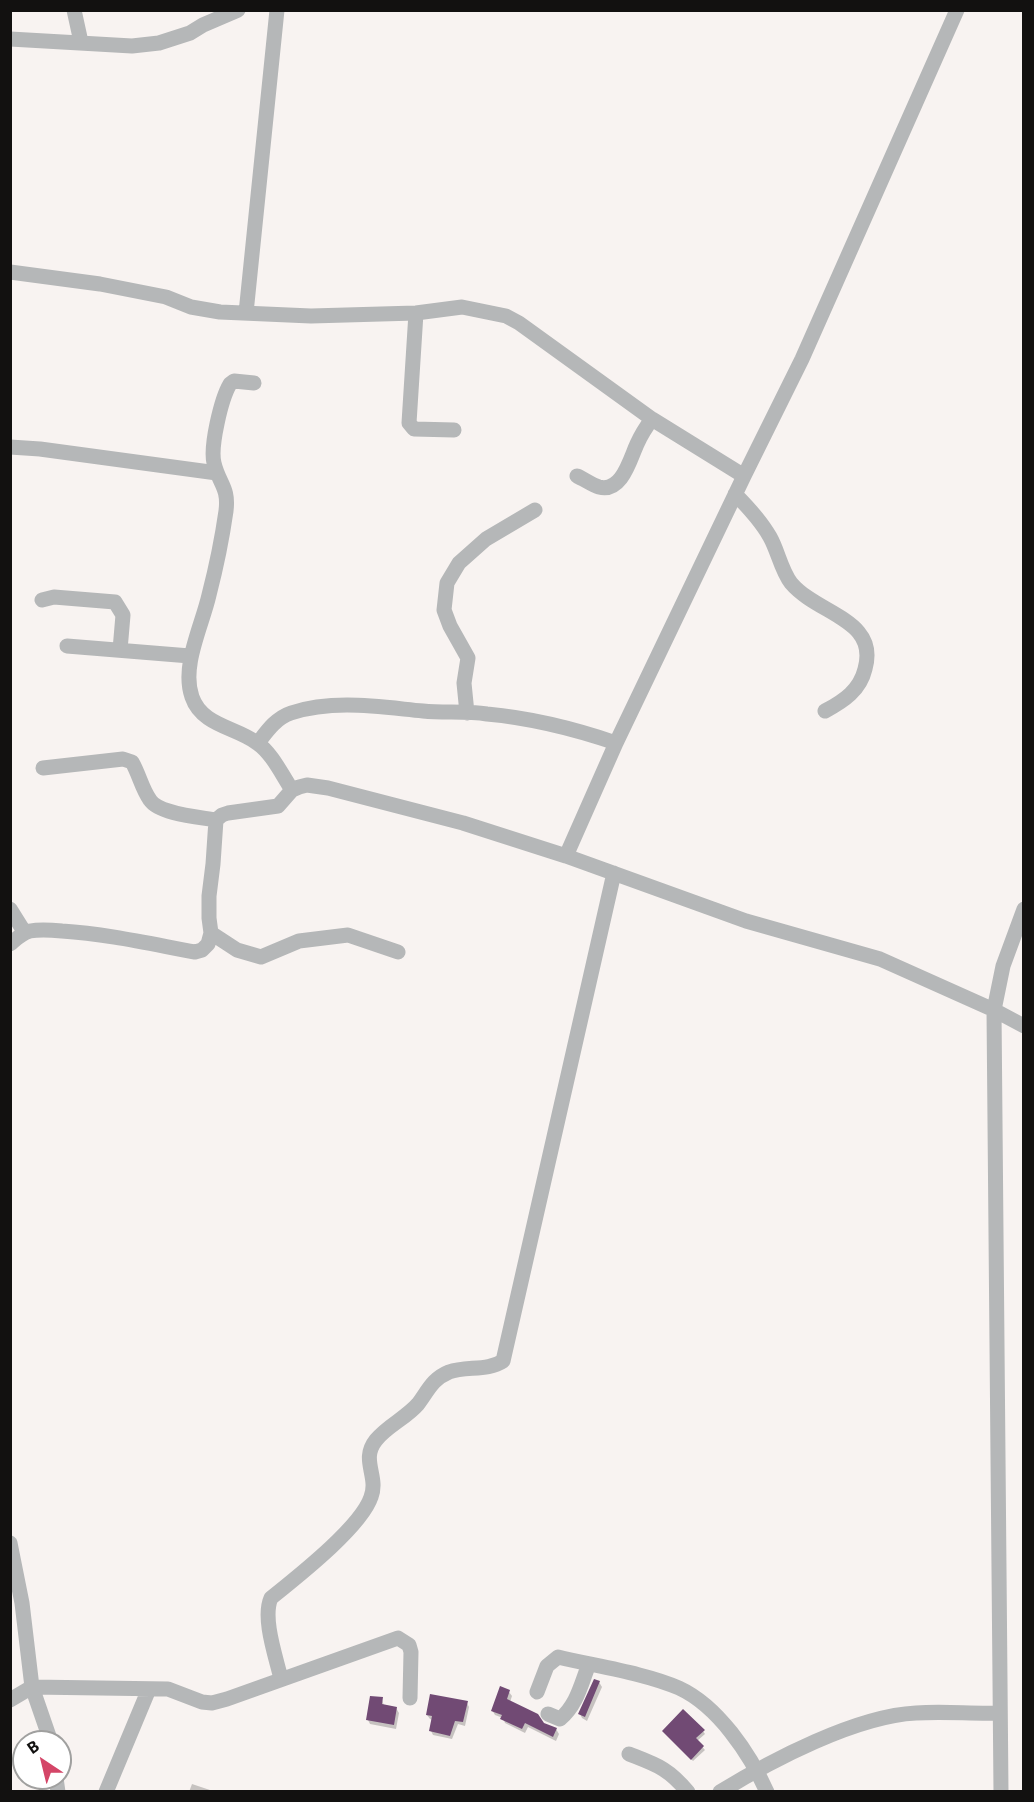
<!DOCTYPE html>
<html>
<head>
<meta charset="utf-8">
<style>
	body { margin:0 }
	#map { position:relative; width:1034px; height:1802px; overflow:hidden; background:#f8f3f1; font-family:"Noto Sans",sans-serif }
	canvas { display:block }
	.frame { position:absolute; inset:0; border:12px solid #121110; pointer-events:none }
	.north { position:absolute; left:12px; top:1730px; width:60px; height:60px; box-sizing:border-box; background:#fff; border:2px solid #a0a09f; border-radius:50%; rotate:325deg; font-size:16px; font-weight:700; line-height:24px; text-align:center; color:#121110 }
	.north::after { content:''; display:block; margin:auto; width:21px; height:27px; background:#d44567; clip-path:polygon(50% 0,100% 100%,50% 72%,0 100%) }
</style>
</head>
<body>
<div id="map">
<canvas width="1034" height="1802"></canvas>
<div class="frame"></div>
<div class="north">B</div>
</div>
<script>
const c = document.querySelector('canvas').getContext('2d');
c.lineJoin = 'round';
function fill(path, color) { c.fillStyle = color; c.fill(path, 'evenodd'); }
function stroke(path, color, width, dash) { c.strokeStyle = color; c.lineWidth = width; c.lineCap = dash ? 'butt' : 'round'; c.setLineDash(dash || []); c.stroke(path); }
fill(new Path2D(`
	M599,1682L602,1687L587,1721L582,1718L580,1714Z
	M509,1692L512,1696L510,1702L543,1724L556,1729L559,1734L556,1741L528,1727L525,1733L505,1723L503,1718L495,1715L492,1710Z
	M382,1699L384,1706L396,1708L399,1713L396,1729L370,1724L368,1720Z
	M467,1703L469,1707L465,1726L458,1724L452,1739L433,1735L431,1731L433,1720L430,1719L427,1715Z
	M703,1731L705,1734L697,1741L705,1750L693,1761L665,1733Z
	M192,1784L213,1791V1792H189Z`), '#0003');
fill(new Path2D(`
	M594,1679L600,1681L585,1717L578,1714Z
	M500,1686L510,1690L507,1699L538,1714L544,1723L557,1728L553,1737L525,1723L522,1729L500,1719L502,1715L491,1711Z
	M430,1694L468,1701L463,1722L455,1721L450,1736L429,1731L432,1716L426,1715Z
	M370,1696L383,1697L382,1704L397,1707L394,1725L366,1720Z
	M683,1709L705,1730L696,1738L704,1746L691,1760L662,1731Z`), '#714a74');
stroke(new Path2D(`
	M74,10L81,42
	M10,39L132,46L159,43L190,33L203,25L238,10
	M10,272L100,284L166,297L191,307L220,312L311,316L416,313L462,307L506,316L519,323L652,419L744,476
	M246,313L277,10
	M416,313L409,423L414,429L454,430
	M254,383L234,381L230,384C221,399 210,447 214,463C219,484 229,487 226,511C222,539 216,568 209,595C202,626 181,666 192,697C202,726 236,727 257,743C272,753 282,775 292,790
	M10,447L40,449L217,473
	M577,476C584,479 592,485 599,487C622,493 630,459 637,444C641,435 646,427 652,419
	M735,494C748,507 761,521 770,537C778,551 781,570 791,583C818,615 879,619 865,669C860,690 844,701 825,711
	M42,600L54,597L115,602L123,615L120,650
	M67,646L190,656
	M467,713L464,683L468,658L450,626L444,610L447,583L459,563L486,539L535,510
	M258,743C267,731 276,718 291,713C334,699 380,707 423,711C444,713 466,711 487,714C531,718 575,729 616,743
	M43,768L123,759L132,762C139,774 142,789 150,800C159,814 199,817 216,820
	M566,856L616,743L744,476L802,359L957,10
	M10,909L25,933
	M211,933L237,950L261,957L299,941L348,935L398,952
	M10,944C16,939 22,933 30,931C40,929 52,930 62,931C107,934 151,944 195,952L202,950L208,944L211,933L209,918V896L213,864L216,820L222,815L228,813L278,806L292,790L299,787L307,785L328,788L463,823L566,856L746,921L880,959L994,1010L1024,1026
	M10,1543L22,1603L32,1687L10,1700
	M281,1679C276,1657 262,1618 271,1598C297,1577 361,1527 371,1497C379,1476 360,1460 376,1440C387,1426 406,1418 418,1404C428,1391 432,1379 449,1372C466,1366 488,1371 503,1361L614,873
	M537,1692L547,1666L558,1657C595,1666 645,1673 679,1688C718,1706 750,1754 767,1792
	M548,1714L560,1719C577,1705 581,1684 589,1664
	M51,1742L32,1687L168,1689L202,1702L212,1703L227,1699L398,1638L409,1645L411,1652L410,1698
	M629,1754C657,1765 668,1768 688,1792
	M56,1778L58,1792
	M106,1792L149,1689
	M720,1792C772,1760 856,1716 916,1713C944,1711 972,1714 1000,1713
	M1001,1792L994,1010L1003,966L1024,909`), '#b5b7b8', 15);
</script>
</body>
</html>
